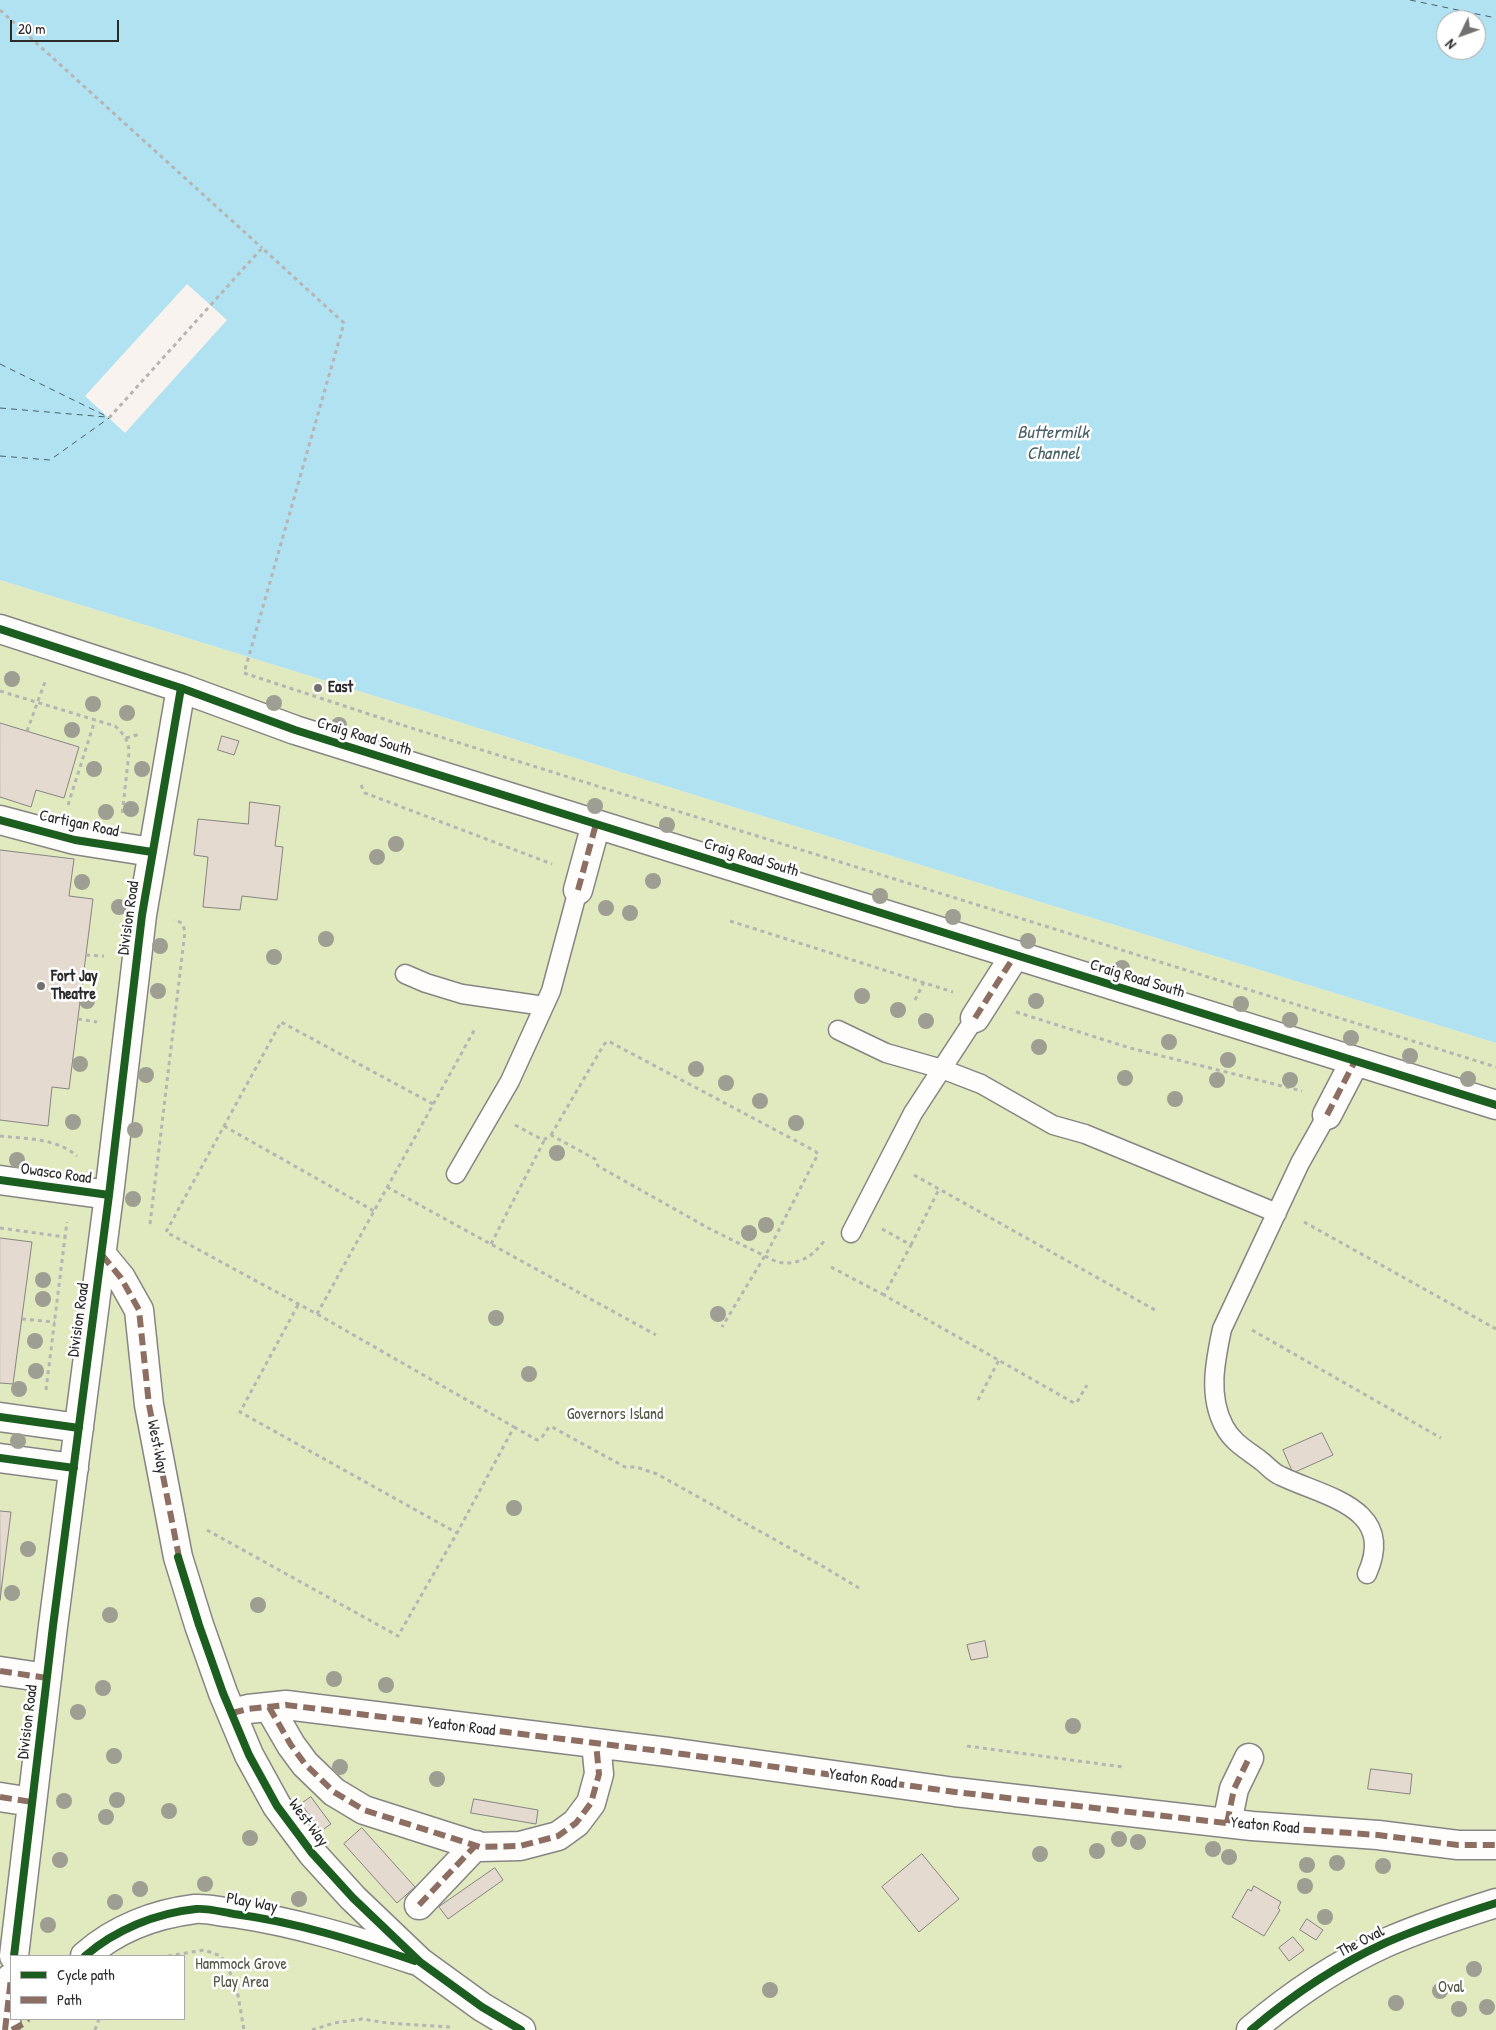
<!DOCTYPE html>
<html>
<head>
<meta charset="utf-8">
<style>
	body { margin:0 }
	#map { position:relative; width:1496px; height:2030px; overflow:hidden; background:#f8f3ee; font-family:"Patrick Hand",sans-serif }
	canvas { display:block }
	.legend { position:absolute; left:10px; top:1955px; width:175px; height:65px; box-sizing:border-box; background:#fff; border:1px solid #aaa; margin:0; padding:6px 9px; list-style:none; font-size:15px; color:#2b2b2b }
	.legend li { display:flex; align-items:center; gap:10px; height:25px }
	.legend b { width:25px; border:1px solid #aaa }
	.north { position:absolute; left:1436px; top:10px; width:50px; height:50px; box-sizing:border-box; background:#fff; border:1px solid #aaa; border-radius:50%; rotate:228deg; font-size:14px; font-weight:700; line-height:20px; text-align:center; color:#2b2b2b }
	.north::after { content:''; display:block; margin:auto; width:18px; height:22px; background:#73716f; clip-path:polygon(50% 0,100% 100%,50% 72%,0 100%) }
	.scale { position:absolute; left:10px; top:20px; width:109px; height:22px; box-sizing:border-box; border:2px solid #2b2b2b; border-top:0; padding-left:6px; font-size:15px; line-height:18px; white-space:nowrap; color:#2b2b2b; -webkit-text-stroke:4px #fff; paint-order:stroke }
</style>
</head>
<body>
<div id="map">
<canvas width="1496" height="2030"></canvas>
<ul class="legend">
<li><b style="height:6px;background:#1b5e20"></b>Cycle path</li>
<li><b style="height:6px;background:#8d6e63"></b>Path</li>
</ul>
<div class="north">N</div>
<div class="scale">20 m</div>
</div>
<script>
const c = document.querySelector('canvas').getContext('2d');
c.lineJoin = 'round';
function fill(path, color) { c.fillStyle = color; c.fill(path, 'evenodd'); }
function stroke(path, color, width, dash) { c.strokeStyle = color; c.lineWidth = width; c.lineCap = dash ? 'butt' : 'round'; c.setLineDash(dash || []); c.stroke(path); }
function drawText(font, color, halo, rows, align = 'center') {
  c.font = font + ' "Patrick Hand",sans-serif'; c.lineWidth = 5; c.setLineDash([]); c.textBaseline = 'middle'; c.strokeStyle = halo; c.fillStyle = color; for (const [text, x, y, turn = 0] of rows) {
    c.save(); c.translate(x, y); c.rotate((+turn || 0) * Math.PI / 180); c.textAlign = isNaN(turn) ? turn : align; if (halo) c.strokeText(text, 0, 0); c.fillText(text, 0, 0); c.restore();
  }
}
fill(new Path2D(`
	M0,580L1496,1043V2030H0ZM11,1956H184V2019H11Z`), '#e1e9be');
fill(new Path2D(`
	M0,0H1496V1043L0,580ZM1446,20H1476V50H1446Z`), '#b1e2f2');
fill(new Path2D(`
	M187,284L227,320L125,433L85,396Z`), '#f8f3ee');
stroke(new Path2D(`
	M1410,0L1496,18
	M0,364L108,417
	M0,408L106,417
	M0,456L50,460L109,418`), '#4a6067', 1, [6, 5]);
const building = new Path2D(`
	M0,723L79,747L64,798L36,790L31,807L0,797Z
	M222,736L239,741L234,755L218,750Z
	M250,802L280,806L275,846L283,847L277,900L242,896L240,910L203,907L208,857L194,855L198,819L248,824Z
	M0,850L74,859L69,896L93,899L69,1089L52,1087L48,1126L0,1120Z
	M0,1238L32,1242L13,1384L0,1383Z
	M1322,1433L1333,1455L1293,1473L1283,1450Z
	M0,1511L11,1512L0,1600Z
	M985,1641L988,1657L971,1660L967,1645Z
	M1371,1769L1412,1774L1410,1794L1368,1789Z
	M311,1797L331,1824L321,1831L301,1804Z
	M474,1799L538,1810L536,1824L471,1813Z
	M362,1828L415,1887L397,1903L344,1844Z
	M922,1854L959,1899L919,1932L882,1887Z
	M495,1868L503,1880L448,1919L439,1907Z
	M1254,1886L1281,1902L1278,1908L1280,1910L1264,1936L1232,1917L1248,1889L1251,1891Z
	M1307,1919L1323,1930L1316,1940L1300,1930Z
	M1293,1937L1304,1950L1289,1961L1279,1948Z`);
fill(building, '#e4dad0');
stroke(building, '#878583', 1);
const service = new Path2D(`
	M405,974L426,983L462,994L544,1006
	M838,1030L886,1053L942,1069L981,1084L1053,1125L1085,1134L1277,1213
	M1327,1115L1300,1163L1222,1329C1215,1362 1208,1396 1224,1426C1232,1442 1247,1450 1260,1460C1267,1465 1273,1473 1281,1476C1324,1497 1397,1507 1367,1574
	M456,1174L510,1081L551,991L578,890
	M851,1233L913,1113L975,1018`);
const pedestrian = new Path2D(`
	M0,629L181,688L295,730L1496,1105
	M0,820L75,840L152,852
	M578,890L596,824
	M975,1018L1015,955
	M1327,1115L1355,1061
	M0,1180L109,1195
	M102,1255L121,1278L139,1310L149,1405L178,1557L199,1625L223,1693L249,1755L277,1806L312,1853L353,1898L420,1962L482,2007L521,2030
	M0,1417L79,1428
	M0,1458L74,1468
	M0,1671L47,1678
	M269,1707L291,1745L305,1764L334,1792L364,1810L480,1847L520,1846L558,1836L576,1823L591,1803L599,1774L596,1743
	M232,1713L248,1709L286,1705L668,1752L955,1792L1252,1826L1378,1835L1458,1845H1496
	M0,1797L32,1802
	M1227,1823L1234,1789L1249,1758
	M419,1905L476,1845
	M14,1956L53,1626L109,1195L142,915L181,688
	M85,1956C115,1929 155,1914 195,1909C207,1908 221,1912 233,1913C295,1922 354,1940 414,1960
	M5,2030L11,1978
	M1251,2030C1291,1996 1337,1965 1385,1943C1421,1927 1458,1915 1496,1903`);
stroke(service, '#878583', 21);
stroke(pedestrian, '#878583', 31);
stroke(new Path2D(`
	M0,10L262,248
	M109,418L262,248L344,323L244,673
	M244,673L402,725L1496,1067
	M0,691L115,726C124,734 129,741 129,753L122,815
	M27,731L46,679
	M126,738L140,734
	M361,785L365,793L552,864
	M68,805L95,720
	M730,921L953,992
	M86,955L104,956
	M915,1000L924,982
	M1016,1012L1130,1048L1302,1091
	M78,1019L97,1022
	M433,1104L281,1022L166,1232L317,1314C370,1218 423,1123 476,1027
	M515,1125L541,1139H545L551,1135L595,1159L598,1166L710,1229L777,1262C798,1266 812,1257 824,1241
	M224,1126L374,1211
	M551,1135L603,1046L606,1042H610L815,1151L818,1154L769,1249L722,1327
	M0,1136C27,1139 56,1138 77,1156
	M914,1175L1155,1310
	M387,1187L656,1335
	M1304,1222L1496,1329
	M150,1224L185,931L182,923L174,920
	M0,1228L65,1237L67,1222
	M882,1229L911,1245L884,1295L1074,1403L1077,1402L1087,1385
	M491,1244L545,1139
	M911,1245L939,1189
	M831,1267L884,1295
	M298,1305L240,1412L457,1533
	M22,1319L55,1322
	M1252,1330L1441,1438
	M46,1390L65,1237
	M978,1400L999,1360
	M514,1427L537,1440L542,1437L549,1427H552L625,1467H636L657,1474L824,1567L859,1588
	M207,1530L398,1636L457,1533L514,1427L317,1314
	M967,1746L1123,1767
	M168,1956L204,1950L221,1956L236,1984L244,2030
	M95,2030L99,2019
	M312,2030L334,2023L362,2019L387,2023L450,2027`), '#b6b5b4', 3, [4, 4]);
stroke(service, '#fefdfc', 18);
stroke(pedestrian, '#fefdfc', 28);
stroke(new Path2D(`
	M578,890L596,824
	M975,1018L1015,955
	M1327,1115L1355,1061
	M102,1255L121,1278L139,1310L149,1405L180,1562
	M0,1671L47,1678
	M269,1707L291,1745L305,1764L334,1792L364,1810L480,1847L520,1846L558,1836L576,1823L591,1803L599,1774L596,1743
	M232,1713L248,1709L286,1705L668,1752L955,1792L1252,1826L1378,1835L1458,1845H1496
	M0,1797L32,1802
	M1227,1823L1234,1789L1249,1758
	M419,1905L476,1845
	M5,2030L11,1978
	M12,2030L23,2024L28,2019`), '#8d6e63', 6, [12, 6]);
stroke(new Path2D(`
	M0,629L181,688L295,730L1496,1105
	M0,820L75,840L152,852
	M0,1180L109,1195
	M0,1417L79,1428
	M0,1458L74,1468
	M178,1557L199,1625L223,1693L249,1755L277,1806L312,1853L353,1898L420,1962L482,2007L521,2030
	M14,1956L53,1626L109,1195L142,915L181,688
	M85,1956C115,1930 156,1913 196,1909C208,1908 222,1912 234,1914C296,1922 356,1941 415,1961
	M1251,2030C1291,1996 1337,1965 1385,1943C1421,1927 1458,1915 1496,1903`), '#1b5e20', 8);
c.fillStyle = '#9e9e92';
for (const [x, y] of [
	[12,679],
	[274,703],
	[93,704],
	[127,713],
	[339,725],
	[72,730],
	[94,769],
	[142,769],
	[595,806],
	[131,809],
	[106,812],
	[667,825],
	[396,844],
	[377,857],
	[653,881],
	[82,882],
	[880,896],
	[119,907],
	[606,908],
	[630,913],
	[953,917],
	[326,939],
	[1028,941],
	[160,946],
	[274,957],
	[1122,968],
	[158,991],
	[862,996],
	[87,1001],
	[1036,1001],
	[1241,1004],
	[898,1010],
	[1290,1020],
	[926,1021],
	[1351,1038],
	[1169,1042],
	[1039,1047],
	[1410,1056],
	[1228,1060],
	[80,1064],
	[696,1069],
	[146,1075],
	[1125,1078],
	[1468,1079],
	[1217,1080],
	[1290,1080],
	[726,1083],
	[1175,1099],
	[760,1101],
	[73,1122],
	[796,1123],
	[135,1130],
	[557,1153],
	[17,1160],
	[133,1199],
	[766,1225],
	[749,1233],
	[43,1280],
	[43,1299],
	[718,1314],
	[496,1318],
	[35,1341],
	[36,1371],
	[529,1374],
	[19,1389],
	[18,1441],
	[514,1508],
	[28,1549],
	[12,1593],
	[258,1605],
	[110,1615],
	[334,1679],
	[386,1685],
	[103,1688],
	[78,1712],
	[1073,1726],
	[114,1756],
	[340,1767],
	[437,1779],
	[117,1800],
	[64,1801],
	[169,1811],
	[106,1817],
	[250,1838],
	[1119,1839],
	[1138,1842],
	[1213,1849],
	[1097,1851],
	[1040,1854],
	[1229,1857],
	[60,1860],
	[1337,1863],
	[1307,1865],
	[1383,1866],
	[205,1884],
	[1305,1886],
	[140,1889],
	[299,1899],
	[115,1902],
	[1325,1917],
	[48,1925],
	[1474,1969],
	[770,1990],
	[1440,1991],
	[1396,2003],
	[1487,2007],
	[1459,2009]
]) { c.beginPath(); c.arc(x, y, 8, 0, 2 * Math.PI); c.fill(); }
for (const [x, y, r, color] of [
	[318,688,5,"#73716f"],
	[41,986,5,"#73716f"]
]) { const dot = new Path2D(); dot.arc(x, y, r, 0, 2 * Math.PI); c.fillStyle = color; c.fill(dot); stroke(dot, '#fff', 2); }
drawText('bold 16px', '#2b2b2b', '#fff', [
	["East",328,688],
	["Fort Jay",51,977],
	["Theatre",51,995]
], 'left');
drawText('16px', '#2b2b2b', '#fff', [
	["Craig Road South",364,737,17],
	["Cartigan Road",79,824,12],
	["Craig Road South",751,858,17],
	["Division Road",129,918,-82],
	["Craig Road South",1137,979,17],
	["Owasco Road",56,1174,8],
	["Division Road",79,1320,-82],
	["West Way",157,1447,79],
	["Division Road",28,1722,-83],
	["Yeaton Road",461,1727,7],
	["Yeaton Road",863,1779,8],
	["West Way",308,1823,53],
	["Yeaton Road",1265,1826,5],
	["Play Way",252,1903,10],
	["The Oval",1361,1942,-27]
]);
drawText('16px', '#545846', '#fff', [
	["Governors Island",615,1415],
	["Hammock Grove",241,1965],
	["Play Area",241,1983],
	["Oval",1451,1988]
]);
drawText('italic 18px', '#4a6067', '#fff', [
	["Buttermilk",1053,433],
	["Channel",1053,454]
]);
</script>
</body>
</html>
